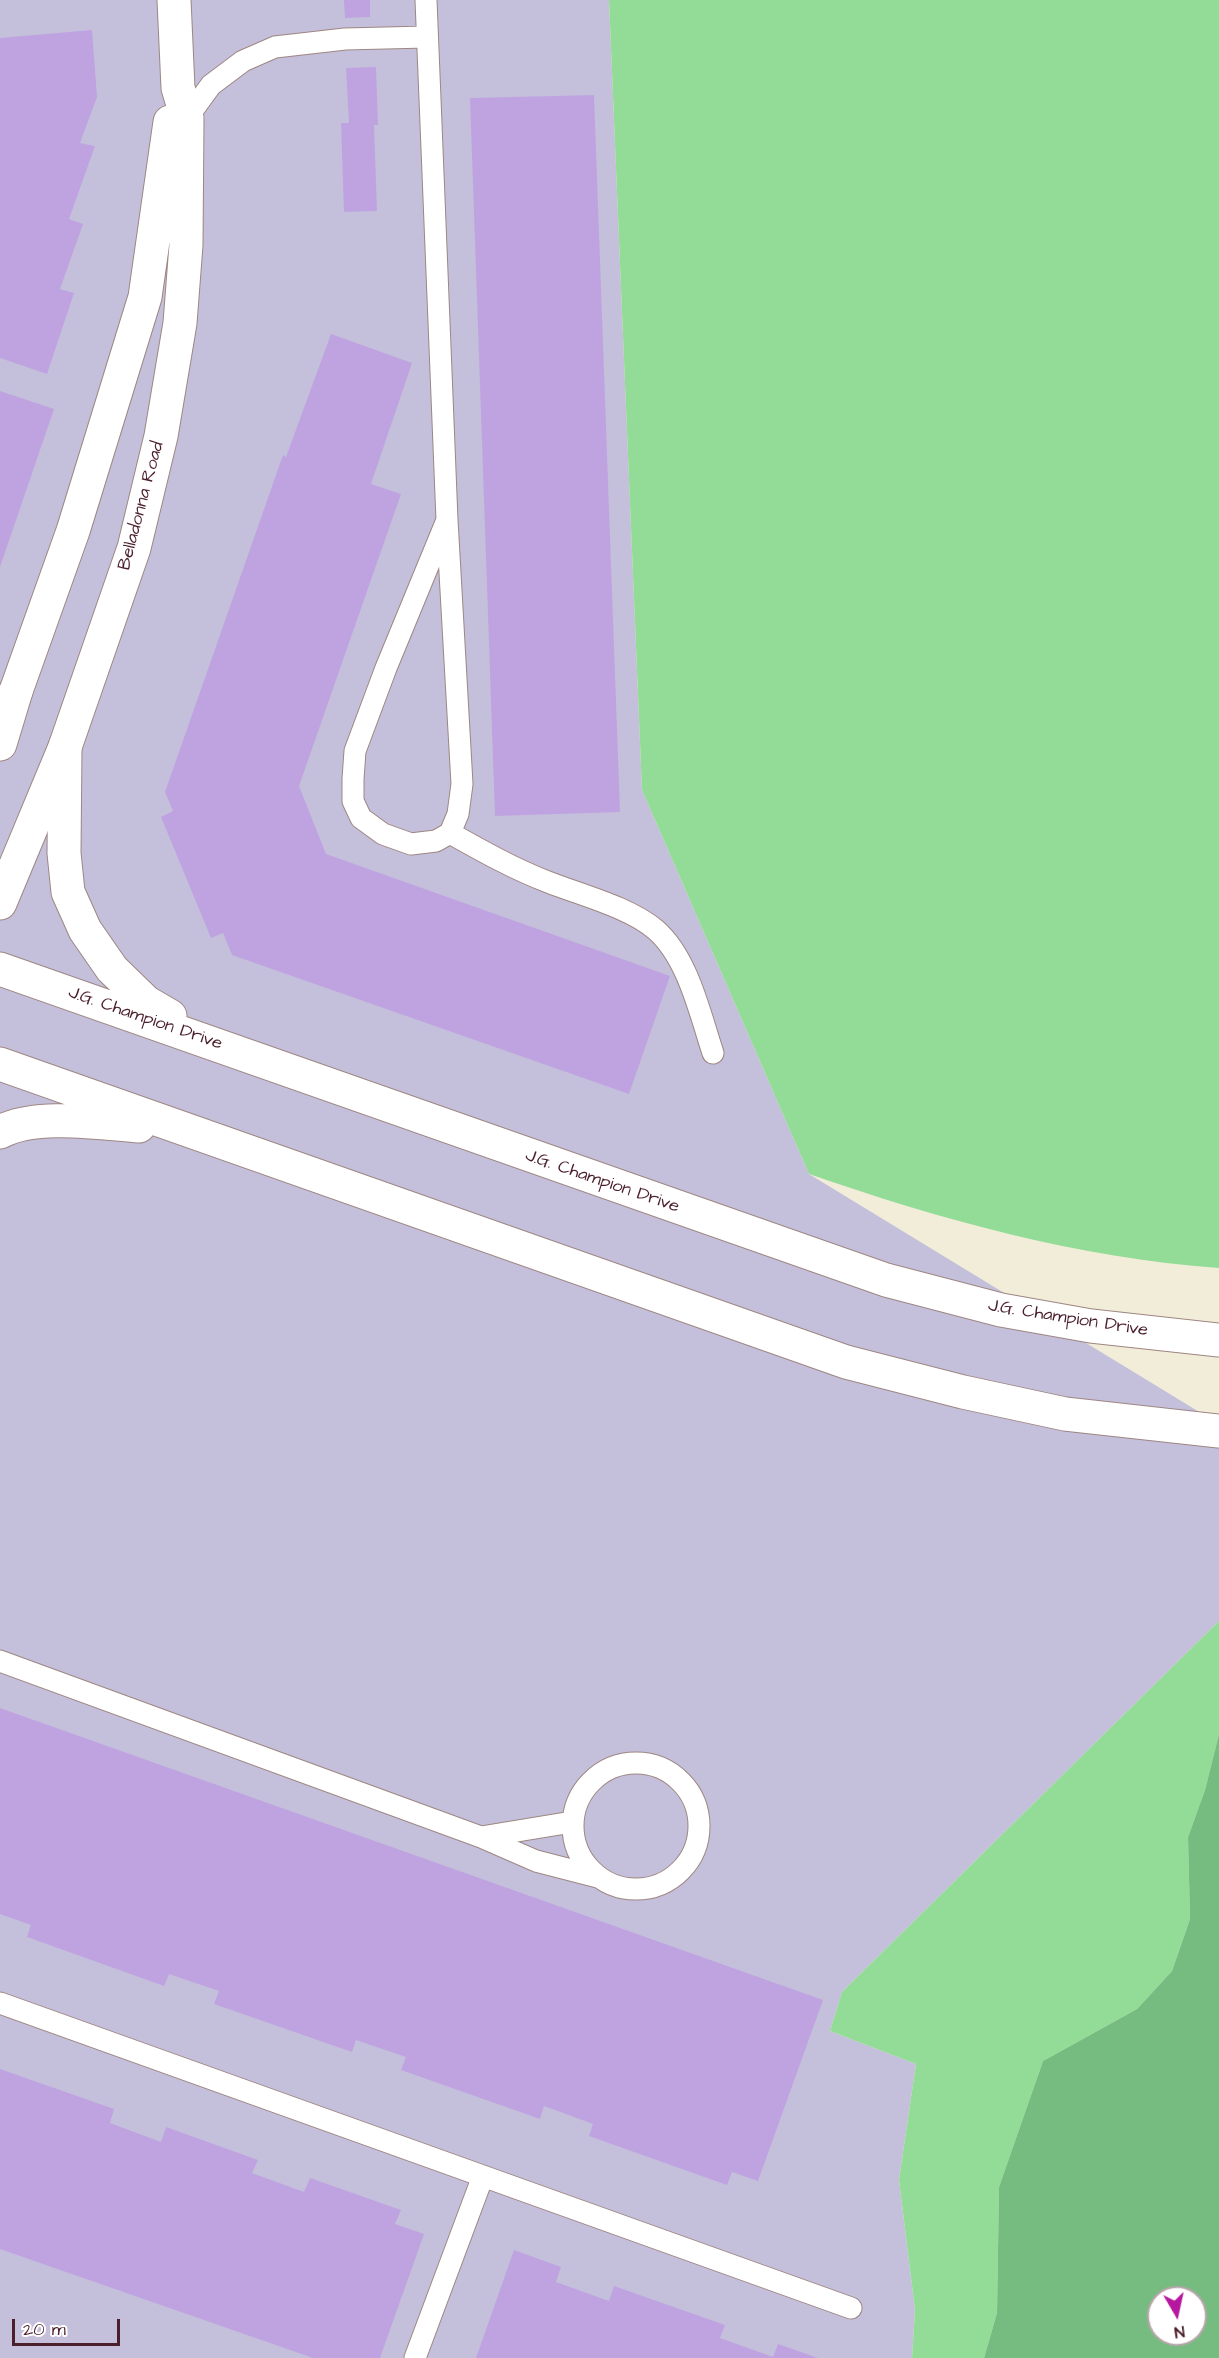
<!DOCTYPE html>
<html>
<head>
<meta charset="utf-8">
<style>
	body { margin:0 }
	#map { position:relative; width:1219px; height:2358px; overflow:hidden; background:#f1edd8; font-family:"Architects Daughter",sans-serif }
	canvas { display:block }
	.north { position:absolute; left:1147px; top:2286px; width:60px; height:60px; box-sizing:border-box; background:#fff; border:2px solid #b7a5aa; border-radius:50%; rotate:171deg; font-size:16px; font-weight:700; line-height:24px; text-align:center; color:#4a1f2b }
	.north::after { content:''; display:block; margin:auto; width:21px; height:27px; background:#b5179e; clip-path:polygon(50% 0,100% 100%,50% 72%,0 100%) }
	.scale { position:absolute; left:12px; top:2319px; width:108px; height:27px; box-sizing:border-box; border:3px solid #4a1f2b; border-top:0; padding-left:8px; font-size:18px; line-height:21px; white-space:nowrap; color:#4a1f2b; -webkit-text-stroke:4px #fff; paint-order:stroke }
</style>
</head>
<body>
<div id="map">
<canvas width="1219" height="2358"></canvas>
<div class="north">N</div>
<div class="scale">20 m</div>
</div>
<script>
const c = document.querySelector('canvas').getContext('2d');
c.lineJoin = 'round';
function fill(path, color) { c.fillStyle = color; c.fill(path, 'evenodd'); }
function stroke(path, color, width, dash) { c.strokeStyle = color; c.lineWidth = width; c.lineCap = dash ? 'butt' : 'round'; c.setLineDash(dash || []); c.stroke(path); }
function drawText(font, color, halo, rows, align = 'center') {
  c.font = font + ' "Architects Daughter",sans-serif'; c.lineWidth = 6; c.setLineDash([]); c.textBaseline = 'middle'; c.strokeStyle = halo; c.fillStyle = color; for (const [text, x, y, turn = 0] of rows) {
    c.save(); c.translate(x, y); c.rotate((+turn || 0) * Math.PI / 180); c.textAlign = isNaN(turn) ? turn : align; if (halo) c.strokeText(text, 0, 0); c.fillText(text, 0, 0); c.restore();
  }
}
fill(new Path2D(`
	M0,0H609L642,790L809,1174L1219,1424V1621L842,1992L830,2031L916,2064L899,2180L915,2310L912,2358H0Z`), '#c4c0db');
fill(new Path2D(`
	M609,0H1219V1268C1078,1258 942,1220 809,1174L642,790Z
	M1219,1621V1734L1205,1790L1188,1837L1190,1919L1172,1971L1137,2009L1043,2061L999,2187L997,2313L984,2358H912L915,2310L899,2180L916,2064L830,2031L842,1992Z`), '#93dc97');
fill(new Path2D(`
	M1219,1734V2358H984L997,2313L999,2187L1043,2061L1137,2009L1172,1971L1190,1919L1188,1837L1205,1790ZM1159,2298H1195V2334H1159Z`), '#76bc80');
fill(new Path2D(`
	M344,0H370V17L345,18Z
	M92,30L97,97L80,143L95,146L69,219L83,224L60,289L74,293L47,374L0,358V38Z
	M376,67L378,125H374L377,211L344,212L341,123H349L346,68Z
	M594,95L620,812L495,816L470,98Z
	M331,334L412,363L371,484L401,494L299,786L326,854L670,976L629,1094L232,955L223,933L211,938L161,817L173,811L165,792L283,455L286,457Z
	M0,391L54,409L0,567Z
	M0,1708L823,2000L758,2181L732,2172L727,2185L589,2136L593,2124L544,2106L540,2119L401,2070L406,2057L356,2040L352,2052L214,2004L219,1991L169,1974L164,1986L27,1937L31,1925L0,1914Z
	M0,2069L114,2109L110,2123L161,2142L166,2127L258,2160L252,2173L304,2192L310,2178L401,2210L395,2224L424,2234L380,2358H313L0,2249Z
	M514,2250L561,2267L556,2282L609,2301L614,2286L725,2325L720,2338L773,2357L778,2344L818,2358H476Z`), '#bfa3e0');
const service = new Path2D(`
	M426,0L447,520L462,784L458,814L450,833L436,841L411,844L383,834L361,818L353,801V779L355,751L386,668L447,520
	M187,118L211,85L243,61L275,47L345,39L426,37
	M450,833C482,851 514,869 548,882C581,895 629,907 656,930C688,958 700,1014 713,1053
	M0,1661L481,1837L536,1861L598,1877
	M573 1826a63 63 0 1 1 126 0a63 63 0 1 1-126 0Z
	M481,1837L572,1822
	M0,2003L851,2308
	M415,2358L483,2176`);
const minor = new Path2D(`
	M0,744L16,691L73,531L145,297L170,122
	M0,903L65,747L134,548L161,436L180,323L186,245L187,118L178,88L174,0`);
const tertiary = new Path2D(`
	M0,725L16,691
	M65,747L64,853L68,892L85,930L112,969L146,1002L170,1016
	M0,969L886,1280L1001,1310L1091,1326L1219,1340
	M0,1064L846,1362L963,1392L1065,1414L1219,1431
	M0,1132C35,1113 100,1123 139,1126`);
stroke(service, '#9e8682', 23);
stroke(minor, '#9e8682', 35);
stroke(tertiary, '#9e8682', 35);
stroke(service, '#fff', 21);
stroke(minor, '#fff', 33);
stroke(tertiary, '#fff', 33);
drawText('18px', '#4a1f2b', '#fff', [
	["Belladonna Road",142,506,-75],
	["J.G. Champion Drive",145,1019,19],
	["J.G. Champion Drive",602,1182,19],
	["J.G. Champion Drive",1068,1319,9]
]);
</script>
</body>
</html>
